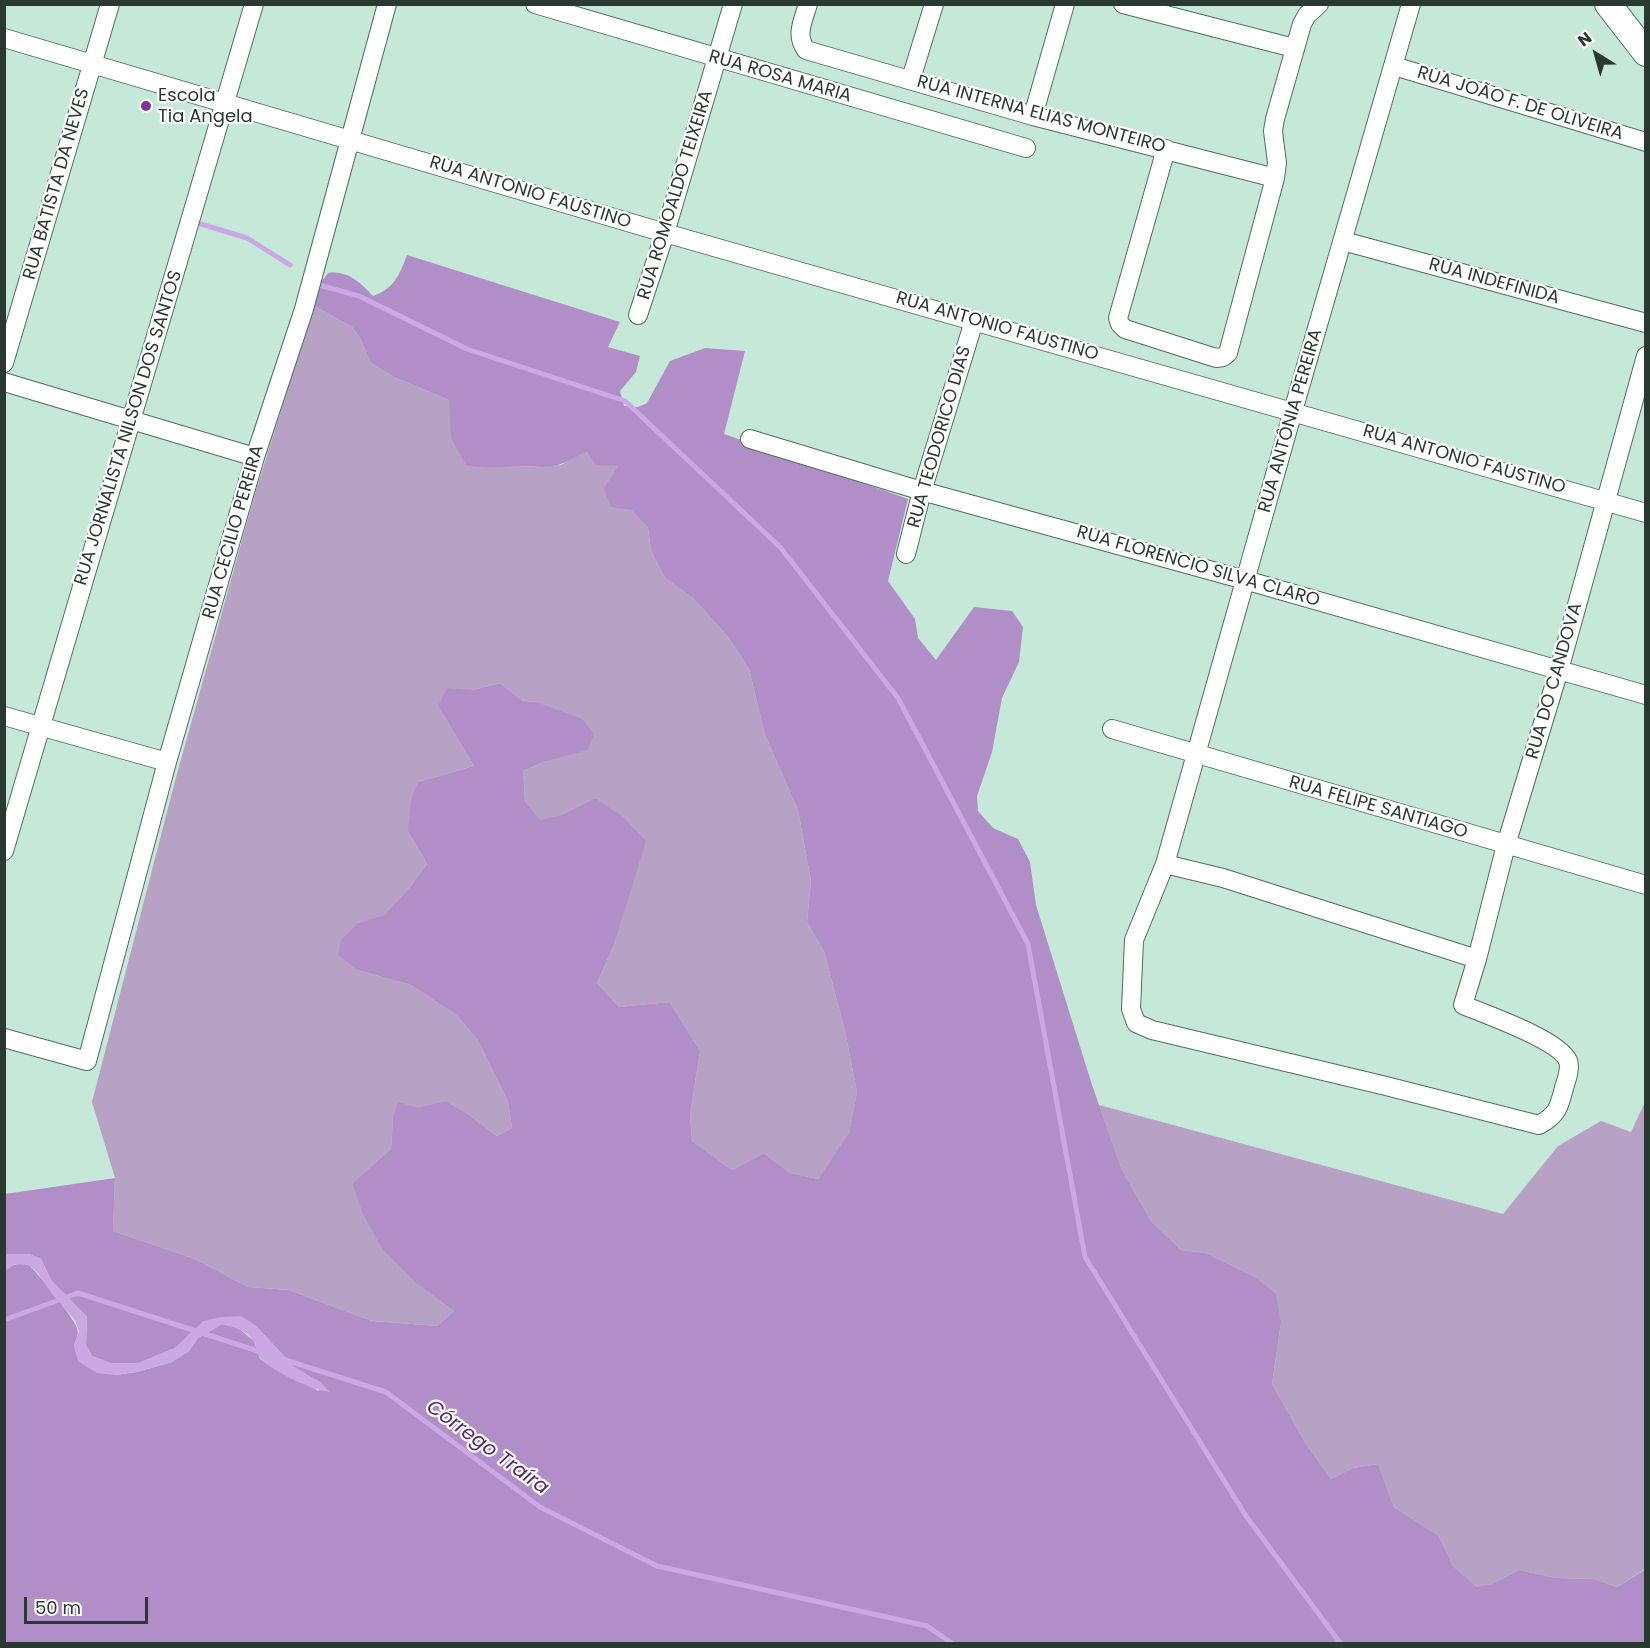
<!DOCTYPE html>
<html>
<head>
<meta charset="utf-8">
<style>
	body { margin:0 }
	#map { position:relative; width:1650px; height:1648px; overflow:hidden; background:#c5e8d9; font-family:Poppins,sans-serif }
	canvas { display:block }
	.frame { position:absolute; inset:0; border:6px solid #2b3933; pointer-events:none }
	.north { position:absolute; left:1566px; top:24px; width:60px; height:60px; -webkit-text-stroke:4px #fff; paint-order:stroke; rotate:323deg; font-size:16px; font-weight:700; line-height:24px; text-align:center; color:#2b3933 }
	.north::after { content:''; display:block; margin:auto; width:21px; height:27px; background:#2b3933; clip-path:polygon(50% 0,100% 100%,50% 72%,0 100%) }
	.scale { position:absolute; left:24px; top:1597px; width:124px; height:27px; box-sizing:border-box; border:3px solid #2b3933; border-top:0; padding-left:8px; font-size:18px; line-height:21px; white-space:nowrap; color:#2b3933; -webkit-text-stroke:4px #fff; paint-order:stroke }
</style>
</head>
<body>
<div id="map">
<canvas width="1650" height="1648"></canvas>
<div class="frame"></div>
<div class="north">N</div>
<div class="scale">50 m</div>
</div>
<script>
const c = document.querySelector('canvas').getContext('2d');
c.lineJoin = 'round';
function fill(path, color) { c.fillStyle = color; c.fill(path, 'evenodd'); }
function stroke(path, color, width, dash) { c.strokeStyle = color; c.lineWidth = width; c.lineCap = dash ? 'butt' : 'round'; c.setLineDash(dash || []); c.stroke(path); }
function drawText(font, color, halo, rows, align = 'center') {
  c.font = font + ' Poppins,sans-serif'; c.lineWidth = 4.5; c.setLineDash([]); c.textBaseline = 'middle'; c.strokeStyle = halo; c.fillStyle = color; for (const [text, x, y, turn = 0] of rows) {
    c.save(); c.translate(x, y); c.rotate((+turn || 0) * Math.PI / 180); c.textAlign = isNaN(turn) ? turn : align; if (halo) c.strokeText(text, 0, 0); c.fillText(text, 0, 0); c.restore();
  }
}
fill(new Path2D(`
	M314,306L352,327L360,338L371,363L394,377L449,400L451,411L519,466L540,467L561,465L576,456L587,452L618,466L632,509L648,528L651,551L665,578L693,598L729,638L749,669L765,735L798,810L811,881L807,922L824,951L845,1031L857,1092L849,1134L818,1179L790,1173L764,1153L732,1170L692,1141L690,1115L700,1051L670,1002L619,1007L597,983L614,945L626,905L595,798L561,815L540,821L525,801L523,771L546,761L536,702L523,701L500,683L473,690L438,706L474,766L418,782L408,831L427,864L410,887L385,916L358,923L357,970L411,985L456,1015L478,1040L508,1102L512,1128L497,1136L465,1112L446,1101L393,1117L391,1149L352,1183L418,1285L454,1311L437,1326L372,1321L289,1290L248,1287L195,1259L113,1231L115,1178L92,1102L175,781L256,490Z
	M1645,1102L1646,1179L1644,1183L1646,1185L1645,1569L1617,1587L1594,1579L1556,1578L1519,1570L1492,1584L1478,1588L1453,1566L1439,1536L1394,1507L1378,1464L1353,1468L1331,1479L1306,1444L1272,1384L1281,1323L1255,1277L1206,1253L1181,1250L1151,1221L1122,1170L1099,1105L1503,1214L1558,1146L1601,1121L1631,1132Z`), '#b7a2c6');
fill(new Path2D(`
	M407,255L620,322L608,347L640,356L636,372L620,391L624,406L638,407L647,403L670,361L705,348L745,351L724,434L908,499L888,581L915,619L918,638L936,660L974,607L1012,611L1023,627L1019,662L1002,698L992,752L977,796L978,811L993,828L1018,839L1030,862L1036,905L1092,1085L1122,1170L1151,1221L1181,1250L1206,1253L1255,1277L1276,1294L1281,1323L1272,1384L1306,1444L1331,1479L1353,1468L1378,1464L1394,1507L1439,1536L1453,1566L1477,1587L1492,1584L1519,1570L1556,1578L1594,1579L1617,1587L1646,1569L1645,1644H5V1269C12,1265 19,1262 28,1265C33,1266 76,1321 77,1328C79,1334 76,1340 74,1346L115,1375L137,1372L172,1362L189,1351L198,1338L222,1324L238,1328L254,1341L260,1359L283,1373L319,1391L321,1383L294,1367L255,1325L204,1321L175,1348L139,1363H110L92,1356L86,1345L87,1317L51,1280L41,1259L29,1254H5V1194L115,1178L113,1231L195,1259L248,1287L289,1290L372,1321L437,1326L454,1311L418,1285L383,1250L363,1214L352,1183L391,1149L393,1117L398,1102L418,1108L446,1101L465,1112L497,1136L512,1128L508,1102L478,1040L456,1015L411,985L357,970L338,955L341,940L358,923L385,915L410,887L427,864L408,831L411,800L418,782L474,766L438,706L447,688L473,690L500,683L523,701L536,702L582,719L594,734L588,750L546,761L523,771L525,801L540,820L561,815L595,798L623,817L646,841L614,945L597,983L619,1007L670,1002L700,1051L690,1115L692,1141L732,1170L764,1153L790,1173L818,1179L849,1133L857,1092L845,1031L824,951L807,922L811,881L798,810L765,735L749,669L729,638L693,598L665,578L651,551L648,528L632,510L611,507L604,489L618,466L596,465L587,452C578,455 570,461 561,464C548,469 532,466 518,466C499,467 485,469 466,465L451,438L449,400L394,377L371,363L360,338L352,327L314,306L319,285L328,273C347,270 361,283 373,296C394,289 400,274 407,255Z`), '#b18ec7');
fill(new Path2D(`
	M5,1254H29L41,1259L51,1280L87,1317L86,1345L92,1356L110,1363H139L175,1348L204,1321L221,1317L241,1316L255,1325L294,1367L321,1383L330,1392C314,1391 274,1372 262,1360C257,1355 257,1347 254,1342C248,1331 234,1327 222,1324L198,1338L189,1351L172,1362L137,1372L115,1375L97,1373L78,1361L74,1346L79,1331L75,1320L52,1294L38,1273L29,1265L15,1264L5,1271Z`), '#cba8e3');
stroke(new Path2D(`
	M201,224L247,238L290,265
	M319,285L359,296L467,349L625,401L780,547L898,698L1028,944L1085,1257L1246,1516L1341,1644
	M4,1320L78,1293L264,1353
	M282,1359L386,1392L540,1507L657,1566L927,1626L953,1644`), '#cba8e3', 5);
const street = new Path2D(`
	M535,4L1026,148
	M808,4C803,21 795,35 806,50L1033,116L1275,178
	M1123,4L1294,48
	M1411,4L1293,411L1165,864L1223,878L1477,959
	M4,38L665,233L1646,513
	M1394,66L1646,142
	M911,79L934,4
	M1033,116L1065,4
	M1166,149L1118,318L1120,324L1125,329L1216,358L1223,357L1228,353L1275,178L1277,163L1273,131L1275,119L1302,24L1307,15L1319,4
	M1343,241L1646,323
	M638,315L665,233L733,4
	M4,363L110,4
	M4,382L255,457
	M750,439L922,491L1245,580L1646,695
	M906,554L922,491L974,321
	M4,716L167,762
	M1112,729L1646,885
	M4,851L254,4
	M1165,864L1134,940L1131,1009L1136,1023L1152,1030L1386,1086L1539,1125C1557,1115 1559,1108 1564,1088C1566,1081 1571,1069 1568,1061C1560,1040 1485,1014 1463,1005L1477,959L1506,845L1559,670L1646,356
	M4,1038L87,1061L167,762L255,457L304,309L387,4`);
const secondary = new Path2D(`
	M1608,4L1646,53`);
stroke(street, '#4e6e61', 20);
stroke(secondary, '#4e6e61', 28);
stroke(street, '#fff', 18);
stroke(secondary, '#fff', 26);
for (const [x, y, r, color] of [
	[146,106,6,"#7e33a5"]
]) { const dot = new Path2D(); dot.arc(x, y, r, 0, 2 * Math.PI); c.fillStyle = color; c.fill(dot); stroke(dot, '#fff', 2); }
drawText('18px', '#2b3933', '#fff', [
	["RUA ROSA MARIA",780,77,16],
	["RUA JOÃO F. DE OLIVEIRA",1520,104,17],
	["RUA INTERNA ELIAS MONTEIRO",1041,115,15],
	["RUA BATISTA DA NEVES",57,184,-74],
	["RUA ANTONIO FAUSTINO",530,193,17],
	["RUA ROMOALDO TEIXEIRA",676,195,-73],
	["RUA INDEFINIDA",1494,282,15],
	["RUA ANTONIO FAUSTINO",997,327,16],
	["RUA ANTÔNIA PEREIRA",1291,421,-74],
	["RUA JORNALISTA NILSON DOS SANTOS",129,428,-73],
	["RUA TEODORICO DIAS",940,437,-74],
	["RUA ANTONIO FAUSTINO",1464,460,16],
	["RUA CECILIO PEREIRA",234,532,-74],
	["RUA FLORENCIO SILVA CLARO",1198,567,16],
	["RUA DO CANDOVA",1555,681,-74],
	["RUA FELIPE SANTIAGO",1378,808,16]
]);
drawText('18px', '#2b3933', '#fff', [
	["Escola",158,96],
	["Tia Angela",158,117]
], 'left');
drawText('italic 20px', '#55296e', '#fff', [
	["Córrego Traíra",487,1448,36]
]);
</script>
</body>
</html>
